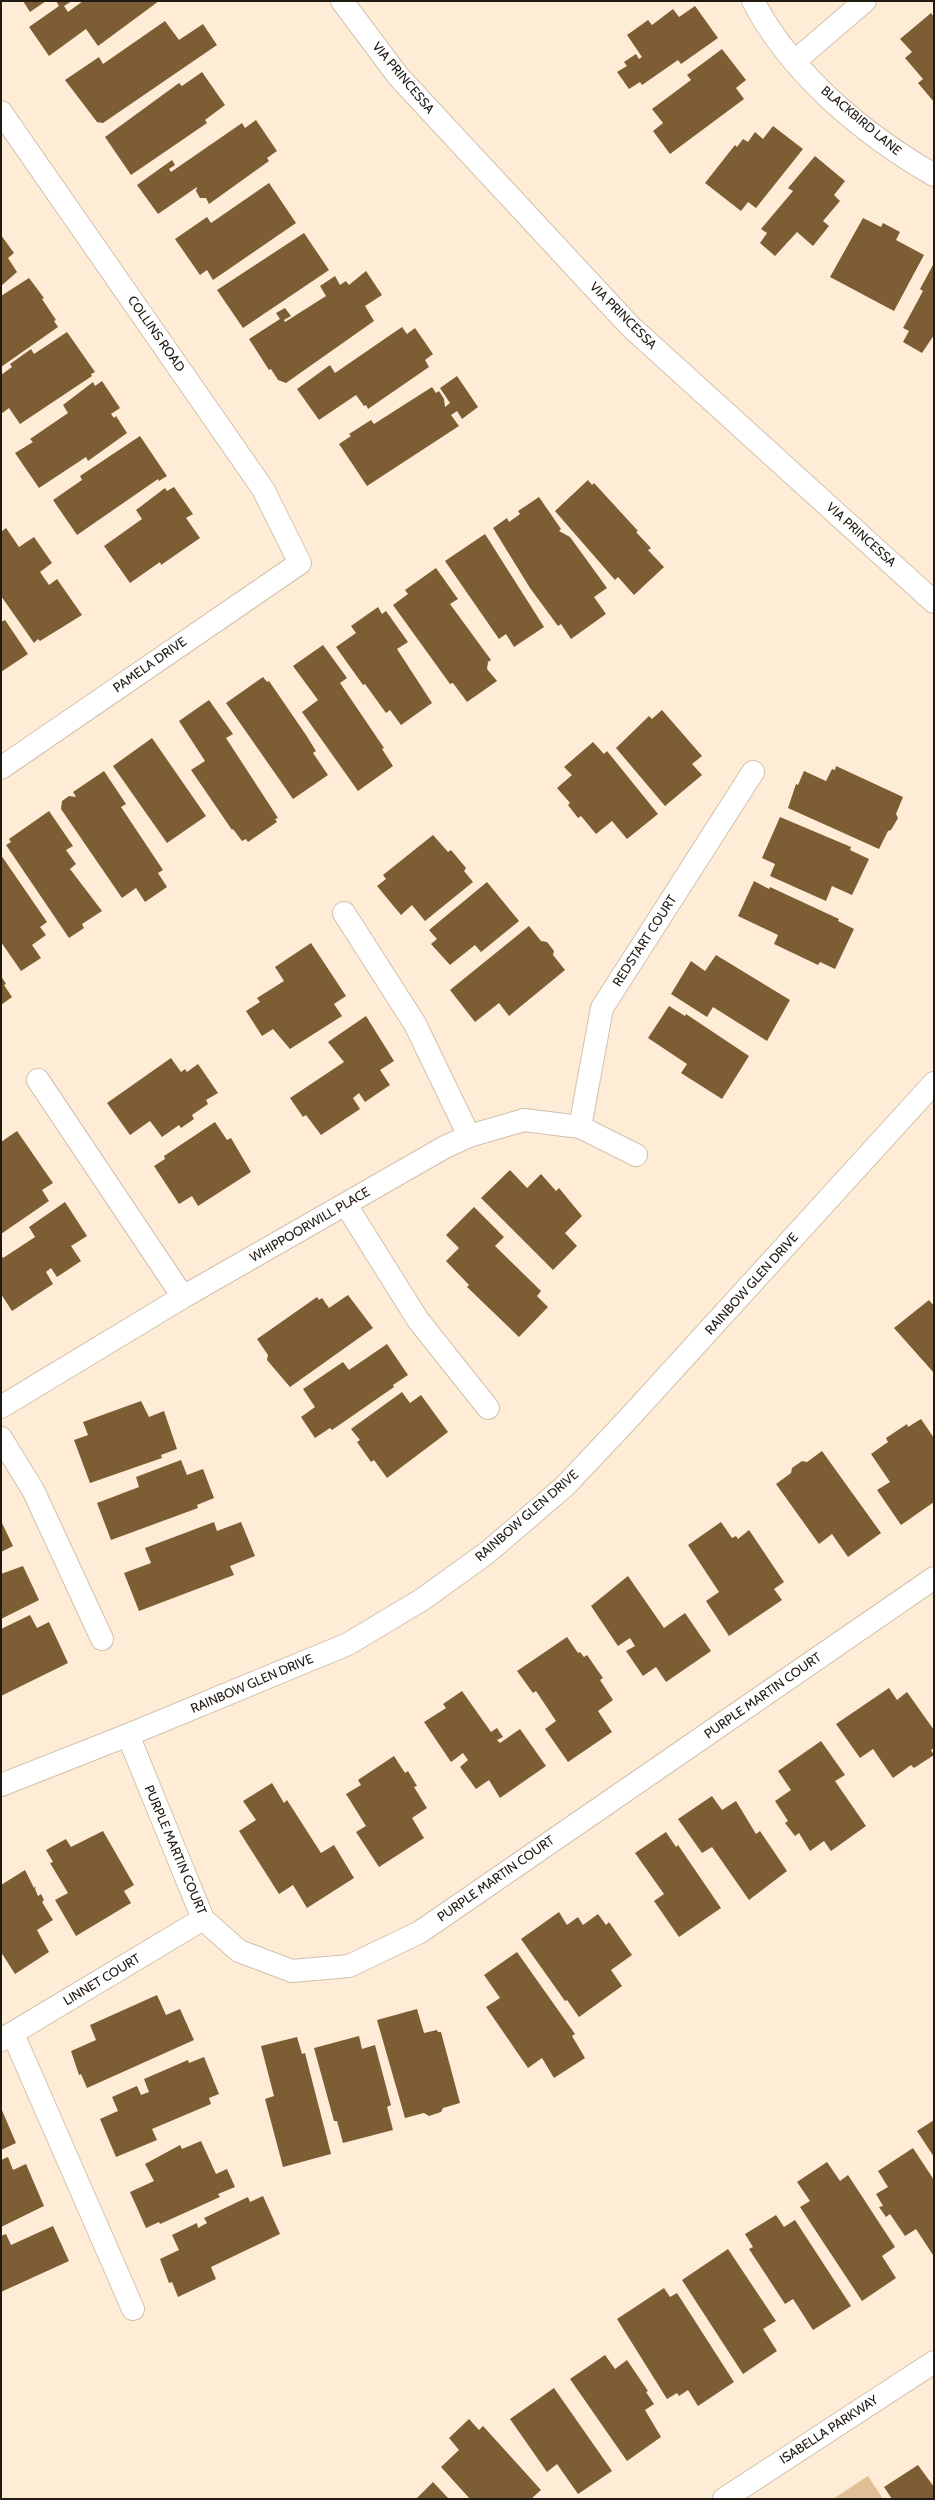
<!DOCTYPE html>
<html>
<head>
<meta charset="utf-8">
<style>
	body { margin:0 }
	#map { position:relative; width:935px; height:2500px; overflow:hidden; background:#feecd7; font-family:Cabin,sans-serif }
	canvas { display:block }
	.frame { position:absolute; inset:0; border:2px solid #211a13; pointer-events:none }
</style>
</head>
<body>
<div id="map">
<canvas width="935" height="2500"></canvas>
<div class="frame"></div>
</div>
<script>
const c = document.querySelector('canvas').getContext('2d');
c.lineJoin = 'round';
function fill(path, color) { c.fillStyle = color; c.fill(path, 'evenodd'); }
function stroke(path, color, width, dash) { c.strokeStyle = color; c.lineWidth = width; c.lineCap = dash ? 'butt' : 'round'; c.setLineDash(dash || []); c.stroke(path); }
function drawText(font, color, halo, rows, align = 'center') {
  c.font = font + ' Cabin,sans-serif'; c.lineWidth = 4; c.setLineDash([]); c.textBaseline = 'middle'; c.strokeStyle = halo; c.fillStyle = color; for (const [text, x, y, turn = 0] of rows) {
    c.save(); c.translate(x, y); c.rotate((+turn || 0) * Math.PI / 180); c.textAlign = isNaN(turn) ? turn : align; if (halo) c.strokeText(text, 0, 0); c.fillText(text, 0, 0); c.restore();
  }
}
fill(new Path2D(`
	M868,2476L883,2499H833Z`), '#e1bf96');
fill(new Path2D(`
	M23,1H46L30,12Z
	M56,1H72L64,6L68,12L83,1H159L98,46L86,29L49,56L29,27L59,6Z
	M695,6L718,38L681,64L678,60L642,85L640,82L629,89L617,72L627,66L624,62L636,54L639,59L642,57L627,35L648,20L652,25L673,9L679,17Z
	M931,13L934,17V102L918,83L923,79L905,58L912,52L900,39Z
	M165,21L179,40L203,24L217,45L103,123L97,122L65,80L99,57L103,64Z
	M722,49L746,80L736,88L744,99L670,154L653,131L663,123L652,109L691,80L687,75Z
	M202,72L225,105L205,120L207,123L131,175L105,137L179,83L182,86Z
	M256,120L277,151L267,158L269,161L209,204L206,198H200L196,191L197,187L158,214L137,185L172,160L175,165L169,169L171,172L242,123L245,128Z
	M773,126L803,149L756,208L748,202L741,211L705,183L735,145L737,147L743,139L748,142L755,132L763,139Z
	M815,156L845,181L834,195L840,201L823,221L829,226L813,246L797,232L775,256L760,243L767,233L761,229L793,191L788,188Z
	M269,183L296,223L213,280L207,270L200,275L175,239L207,217L211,223Z
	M863,218L881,227L883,223L900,232L896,240L924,255L894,311L830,277Z
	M304,233L329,270L243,328L217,290Z
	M1,235L14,253L8,258L17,272L1,286Z
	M934,263V335L922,353L903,342L909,331L903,328L923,291L920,289Z
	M366,271L382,295L365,306L374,321L286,383L278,380L271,369L269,370L249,339L280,319L276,313L285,308L291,316L284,320L285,322L326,296L320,286L335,276L340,285L346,281L349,285Z
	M29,278L44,298L42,299L56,320L54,321L58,327L1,367V296Z
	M402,327L407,334L415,328L433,354L425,360L429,367L368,409L366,405L364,406L356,395L319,420L297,389L330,365L335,373Z
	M67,332L95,372L91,374L92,376L20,424L9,408L1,414V375L12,367L10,364L31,349L34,354Z
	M457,376L478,407L462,419L457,411L451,415L459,426L367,486L339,444L351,436L349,434L371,420L374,424L432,387L436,393L439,391L444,399L445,407L450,403L440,388Z
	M102,381L120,408L111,414L114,418L116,416L127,433L88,461L86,457L39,488L15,453L33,442L30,439L68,413L63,405L93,382L95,386Z
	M140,436L167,476L159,481L158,479L77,535L53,500L82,480L80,476Z
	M588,480L592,485L594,483L638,531L636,532L651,548L648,550L664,567L634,595L618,577L615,580L555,511Z
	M174,487L193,514L186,518L200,538L161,565L160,562L130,583L104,546L142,519L136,510L165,488L167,491Z
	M539,497L561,529L559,531L570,537L607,588L594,597L606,614L571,639L561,624L558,626L530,588L493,528L507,518L509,522L520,514L518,511Z
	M6,528L19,547L34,537L52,563L40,572L49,585L57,579L82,615L40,641L38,639L34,643L1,596V532Z
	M485,534L544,627L514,647L506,634L499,639L445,561Z
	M436,568L458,599L450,604L491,660L488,662L487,669L497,681L467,702L453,683L450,684L393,605L408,594L405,590Z
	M378,607L382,614L386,611L408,642L397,649L432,703L401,725L390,710L386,713L365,684L363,685L336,647L356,633L351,626Z
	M5,620L28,654L1,672V622Z
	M323,645L347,678L340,683L384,748L382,749L393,766L358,791L302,712L318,700L293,666Z
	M263,677L267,682L269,681L306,735L316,751L313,753L328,775L293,799L226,703Z
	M209,700L233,734L226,738L278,818L275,819L277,822L248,842L246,839L242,841L233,829L232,830L191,770L205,761L179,721Z
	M662,710L702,756L692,764L702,775L665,806L616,748L649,716L652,719Z
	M152,738L206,816L167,843L113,766Z
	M593,742L604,754L607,751L658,814L627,839L612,821L596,834L581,816L578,818L568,805L570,803L557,788L572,775L564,767Z
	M836,766L903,797L896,814L898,818L891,830L888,831L879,849L788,808L796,784L798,785L804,771L826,781L832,769L835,770Z
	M104,771L126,804L121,807L163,870L158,873L167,887L145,902L136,888L122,898L61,809L62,801L69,796L76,797L73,792Z
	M49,811L73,846L66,850L76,864L70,869L102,911L82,924L84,928L69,938L6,845L11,842L9,839Z
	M780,817L851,847L850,850L869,859L852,895L832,886L826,901L770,876L775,864L762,858Z
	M433,835L448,852L451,850L466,868L464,871L473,882L425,921L412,905L401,915L377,886L386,879L383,875Z
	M1,855L47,922L40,927L46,935L32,945L41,958L21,971L1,942Z
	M754,881L769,889L770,887L839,919L838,921L854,929L835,969L820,962L818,965L774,944L778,935L738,916Z
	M487,882L519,921L481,952L475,945L450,965L431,944L437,939L429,930Z
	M529,926L541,941L547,942L554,951L553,955L565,970L509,1016L499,1003L475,1022L450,990Z
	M311,943L346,996L334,1004L342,1016L290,1049L273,1029L262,1036L246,1011L260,1002L257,998L284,981L275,967Z
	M716,955L790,1000L767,1041L713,1007L707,1017L671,994L691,961L705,971Z
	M1,976L6,984L4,985L12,997L1,1005Z
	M669,1006L685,1016L686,1014L749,1056L722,1099L681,1073L687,1064L648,1038Z
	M366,1016L394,1061L380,1070L390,1085L365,1102L359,1093L353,1098L360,1109L321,1135L306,1115L303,1117L290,1098L344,1062L328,1042Z
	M171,1058L181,1072L185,1069L187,1072L198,1064L218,1093L206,1100L208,1104L192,1115L194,1119L181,1128L179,1125L162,1137L150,1121L130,1135L107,1103Z
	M215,1122L227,1140L231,1138L251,1172L198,1206L192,1196L179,1204L154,1166L165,1159L164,1156Z
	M17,1131L53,1183L42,1190L49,1201L1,1234V1142Z
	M510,1170L527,1188L541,1174L556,1191L559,1188L582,1216L565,1233L577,1246L553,1270L481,1198Z
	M65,1202L87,1236L71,1246L81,1261L57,1277L51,1268L46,1272L53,1284L12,1311L1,1294V1255L3,1258L35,1237L29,1227Z
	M474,1207L504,1237L495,1246L541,1291L537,1296L548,1307L519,1337L467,1287L469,1285L446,1261L459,1248L446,1235Z
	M348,1295L373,1328L290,1387L267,1360L268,1355L257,1339L317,1297L319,1300L322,1298L329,1308Z
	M929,1300L934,1306V1373L894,1328Z
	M387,1344L408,1375L393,1385L394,1387L332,1430L330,1428L315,1438L301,1417L315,1407L303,1389L343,1362L349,1370Z
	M402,1392L410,1403L421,1395L448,1432L387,1478L374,1460L371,1462L357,1442L360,1440L351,1429Z
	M141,1401L149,1417L164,1411L177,1449L161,1455L162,1458L90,1483L74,1440L88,1435L83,1422Z
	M921,1419L934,1438V1502L901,1525L877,1490L890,1482L871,1454L888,1442L886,1438L907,1424L908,1427Z
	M822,1451L881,1533L848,1557L832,1534L819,1544L776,1484L791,1473L792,1468L802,1461L807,1462Z
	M181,1460L187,1475L203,1469L214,1498L197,1505L198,1508L111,1540L97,1503L139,1487L136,1477Z
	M1,1521L13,1546L1,1552Z
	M214,1522L217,1531L241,1522L255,1556L230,1566L234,1575L139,1611L124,1573L151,1563L145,1548Z
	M721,1522L732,1538L736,1536L738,1539L749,1530L784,1582L774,1589L782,1600L729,1636L706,1601L719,1592L688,1545Z
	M23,1566L39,1600L1,1619V1574Z
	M628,1576L664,1628L685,1613L711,1651L666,1682L656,1667L643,1676L626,1651L635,1646L630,1638L618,1646L591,1606Z
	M30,1615L37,1628L49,1622L68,1663L1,1696V1629Z
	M567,1637L578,1653L580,1652L584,1657L587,1655L603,1678L600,1680L613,1700L598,1711L612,1732L568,1762L545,1729L556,1721L536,1691L533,1693L517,1671Z
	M889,1688L897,1700L907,1692L934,1730V1748L931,1750L934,1755L914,1768L911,1765L893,1778L873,1749L860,1758L836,1724Z
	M462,1691L491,1732L497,1728L503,1737L497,1740L500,1743L520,1729L546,1766L500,1798L489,1780L476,1789L460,1767L468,1760L463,1753L451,1762L424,1722L446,1708L443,1704Z
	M821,1741L845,1775L835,1781L866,1826L831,1851L824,1841L810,1851L799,1833L795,1836L785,1823L788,1821L775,1801L791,1790L778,1771Z
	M394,1756L405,1773L408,1771L417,1786L414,1787L427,1808L412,1818L424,1838L379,1867L356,1832L366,1826L346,1794L361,1785L358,1780Z
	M272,1783L284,1803L287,1800L321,1853L334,1845L354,1878L307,1908L293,1885L279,1894L239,1831L256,1820L243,1801Z
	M712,1796L722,1810L736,1801L756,1834L760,1831L787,1871L749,1900L712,1847L702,1853L678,1819Z
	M103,1831L134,1885L124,1891L131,1903L76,1936L55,1900L68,1893L50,1863L53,1862L46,1850L66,1839L71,1847Z
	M666,1832L676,1847L678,1845L721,1908L679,1937L654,1901L664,1894L635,1853Z
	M25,1870L34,1888L36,1886L35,1889L38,1896L41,1894L44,1900L42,1902L53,1920L37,1930L49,1952L15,1974L1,1952V1885Z
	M559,1912L567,1925L578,1917L583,1925L598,1914L606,1925L609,1922L632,1955L611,1970L622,1986L579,2017L567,2000L565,2001L521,1939Z
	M517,1952L575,2034L572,2036L585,2058L554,2078L542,2058L528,2068L486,2007L500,1998L484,1975Z
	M157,1995L166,2015L180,2009L194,2040L87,2088L81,2074L79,2075L71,2051L96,2040L90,2025Z
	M417,2009L424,2033L437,2030L438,2032H441L460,2103L443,2108L441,2112L429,2116L424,2113L405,2118L377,2020Z
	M359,2036L362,2049L375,2045L391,2105L387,2107L393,2130L343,2143L337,2121H334L314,2048Z
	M297,2037L302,2054L305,2053L331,2154L283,2167L265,2099L274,2096L261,2046Z
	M204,2057L219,2094L209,2098L211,2104L152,2129L157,2140L116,2157L100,2119L118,2111L112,2097L137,2086L141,2095L149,2092L144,2079L188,2060L189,2063Z
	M1,2108L16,2143L1,2150Z
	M934,2120V2157L917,2131Z
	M201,2141L216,2174L227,2169L235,2187L218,2194L220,2197L160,2224L159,2222L146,2228L130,2192L154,2181L145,2164L180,2145L182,2149Z
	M913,2148L934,2180L933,2255L916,2229L905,2236L890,2214L886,2217L879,2207L883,2206L876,2194L888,2187L878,2171Z
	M8,2157L13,2170L26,2164L44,2206L1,2227V2160Z
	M827,2162L840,2181L848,2175L895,2247L882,2256L896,2278L862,2301L800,2207L810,2201L797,2182Z
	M263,2196L280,2234L211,2267L216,2279L178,2297L172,2282L169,2283L160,2259L179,2250L172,2235L197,2223L198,2228L207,2223L204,2218L248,2197L250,2202Z
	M776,2215L784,2227L795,2220L851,2306L813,2330L793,2299L785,2304L749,2249L753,2247L745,2234Z
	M53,2226L69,2261L1,2292V2236L6,2234L11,2245Z
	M728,2249L776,2321L763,2329L777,2351L743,2374L682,2280Z
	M664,2288L670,2297L677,2293L734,2382L698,2406L688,2390L679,2396L677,2393L667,2399L617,2319Z
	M605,2355L615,2369L627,2360L648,2391L646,2392L654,2404L645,2410L661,2437L627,2461L570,2379Z
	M554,2388L612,2471L578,2494L557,2464L547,2472L510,2419Z
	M469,2419L479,2430L483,2426L541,2490L531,2499H470L441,2467L459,2450L449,2438Z
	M918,2465L934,2487V2499H892L884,2487Z
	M433,2482L449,2499H416Z`), '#7c5d34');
const minor = new Path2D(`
	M342,1L398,76L630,326L934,602
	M753,1C792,75 863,134 934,175
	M795,61L865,1
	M1,112L263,489L300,563L1,768
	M344,913L415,1024L469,1136
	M38,1080L183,1297
	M580,1127L602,1008L753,772
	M346,1205L418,1320L488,1408
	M1,1407L183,1297L445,1147L469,1136L524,1120L580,1127L636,1155
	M1,1438L33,1490L102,1639
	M128,1735L203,1919L239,1951L292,1971L349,1966L420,1932L934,1578
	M1,1785L128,1735L348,1644L423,1599L488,1552L565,1486L629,1418L934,1083
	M13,2034L133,2309
	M1,2040L203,1919
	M724,2499L934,2362`);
stroke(minor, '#d2c1ac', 24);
stroke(minor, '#fff', 22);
drawText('13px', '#211a13', '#fff', [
	["VIA PRINCESSA",403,78,50],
	["BLACKBIRD LANE",861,121,40],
	["VIA PRINCESSA",623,316,45],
	["COLLINS ROAD",156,334,55],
	["VIA PRINCESSA",861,535,42],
	["PAMELA DRIVE",150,665,-35],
	["REDSTART COURT",645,941,-57],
	["WHIPPOORWILL PLACE",310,1225,-30],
	["RAINBOW GLEN DRIVE",752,1284,-48],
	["RAINBOW GLEN DRIVE",527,1516,-41],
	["RAINBOW GLEN DRIVE",252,1684,-23],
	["PURPLE MARTIN COURT",763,1696,-35],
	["PURPLE MARTIN COURT",175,1850,67],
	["PURPLE MARTIN COURT",496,1879,-35],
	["LINNET COURT",102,1980,-31],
	["ISABELLA PARKWAY",829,2430,-33]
]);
</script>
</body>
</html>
